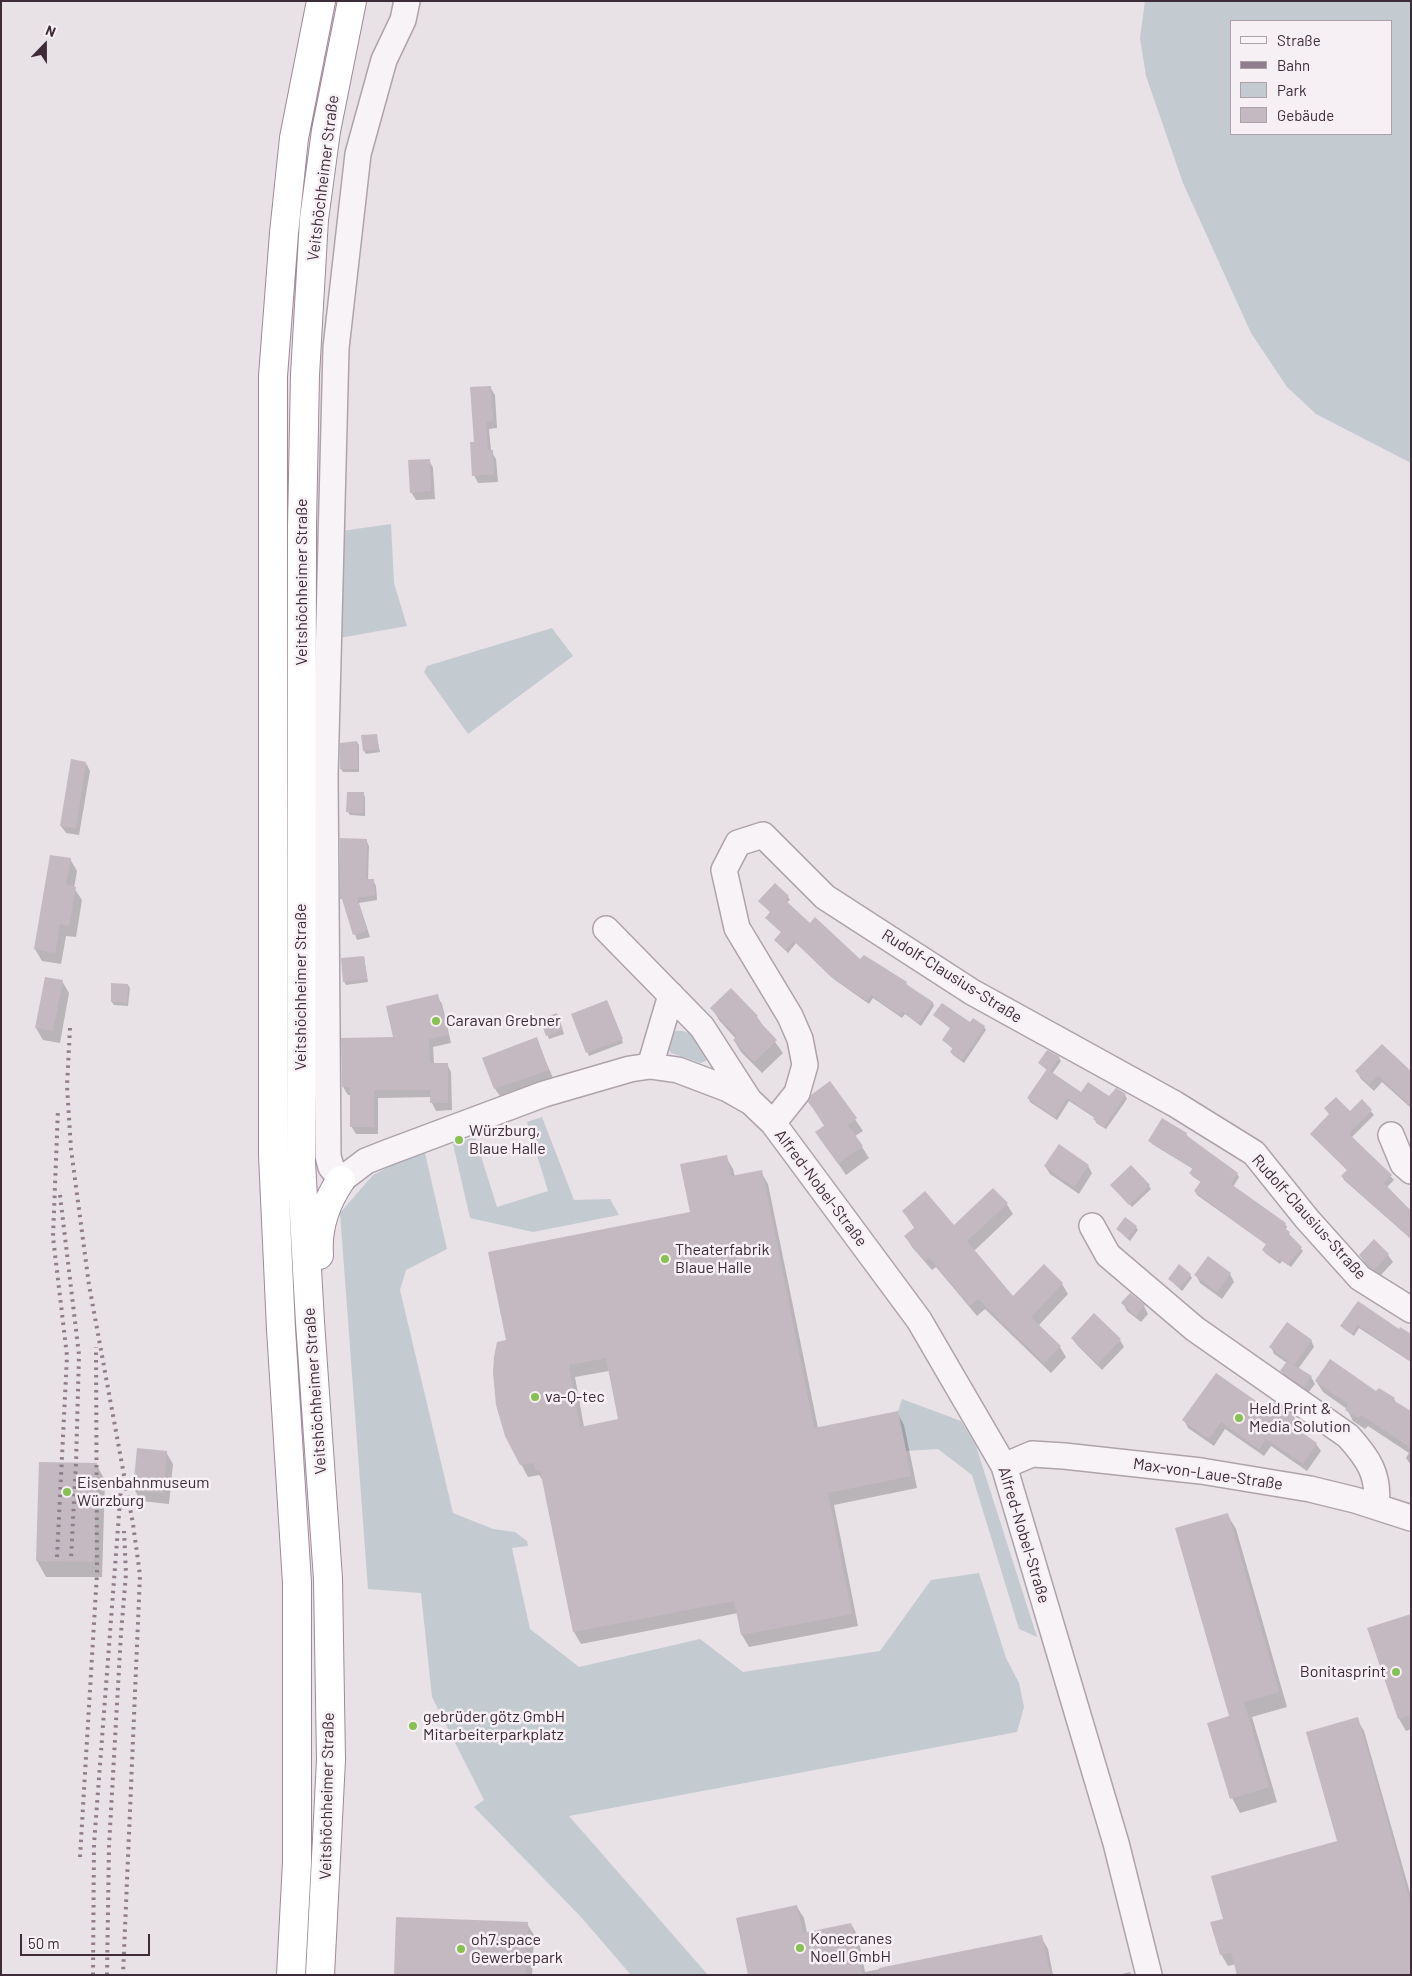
<!DOCTYPE html>
<html>
<head>
<meta charset="utf-8">
<style>
	body { margin:0 }
	#map { position:relative; width:1412px; height:1976px; overflow:hidden; background:#e8e1e6; font-family:Barlow,sans-serif }
	canvas { display:block }
	.frame { position:absolute; inset:0; border:2px solid #3e2b38; pointer-events:none }
	.legend { position:absolute; left:1230px; top:20px; width:162px; height:115px; box-sizing:border-box; background:#f6f0f4; border:1px solid #aca1a9; margin:0; padding:6px 9px; list-style:none; font-size:15px; color:#3e2b38 }
	.legend li { display:flex; align-items:center; gap:10px; height:25px }
	.legend b { width:25px; border:1px solid #aca1a9 }
	.north { position:absolute; left:20px; top:20px; width:50px; height:50px; -webkit-text-stroke:4px #f6f0f4; paint-order:stroke; rotate:22deg; font-size:14px; font-weight:700; line-height:20px; text-align:center; color:#3e2b38 }
	.north::after { content:''; display:block; margin:auto; width:18px; height:22px; background:#3e2b38; clip-path:polygon(50% 0,100% 100%,50% 72%,0 100%) }
	.scale { position:absolute; left:20px; top:1934px; width:130px; height:22px; box-sizing:border-box; border:2px solid #3e2b38; border-top:0; padding-left:6px; font-size:15px; line-height:18px; white-space:nowrap; color:#3e2b38; -webkit-text-stroke:4px #f6f0f4; paint-order:stroke }
</style>
</head>
<body>
<div id="map">
<canvas width="1412" height="1976"></canvas>
<div class="frame"></div>
<ul class="legend">
<li><b style="height:6px;background:#f7f3f6"></b>Straße</li>
<li><b style="height:6px;background:#907c8a"></b>Bahn</li>
<li><b style="height:14px;background:#c3cbd1"></b>Park</li>
<li><b style="height:14px;background:#c4b9c1"></b>Gebäude</li>
</ul>
<div class="north">N</div>
<div class="scale">50 m</div>
</div>
<script>
const c = document.querySelector('canvas').getContext('2d');
c.lineJoin = 'round';
function fill(path, color) { c.fillStyle = color; c.fill(path, 'evenodd'); }
function stroke(path, color, width, dash) { c.strokeStyle = color; c.lineWidth = width; c.lineCap = dash ? 'butt' : 'round'; c.setLineDash(dash || []); c.stroke(path); }
function drawText(font, color, halo, rows, align = 'center') {
  c.font = font + ' Barlow,sans-serif'; c.lineWidth = 5; c.setLineDash([]); c.textBaseline = 'middle'; c.strokeStyle = halo; c.fillStyle = color; for (const [text, x, y, turn = 0] of rows) {
    c.save(); c.translate(x, y); c.rotate((+turn || 0) * Math.PI / 180); c.textAlign = isNaN(turn) ? turn : align; if (halo) c.strokeText(text, 0, 0); c.fillText(text, 0, 0); c.restore();
  }
}
fill(new Path2D(`
	M1145,1H1411V463L1316,414L1287,387L1251,333L1183,183L1146,76L1140,38ZM1391,21V134H1231V21Z
	M391,524L394,583L407,626L339,638L342,531Z
	M552,628L573,656L468,734L424,672L427,666Z
	M676,1031C693,1029 701,1045 709,1057L708,1060L701,1063L671,1053L667,1046L671,1034Z
	M542,1117L574,1200L610,1199L619,1215L533,1232L470,1218L453,1144L475,1137L497,1207L548,1191L527,1122Z
	M425,1153L447,1249L406,1270L400,1290L453,1513L493,1529L515,1532L527,1541L528,1546L512,1548L530,1629L579,1667L700,1639L743,1672L880,1651L931,1580L979,1573L1006,1658L1019,1683L1024,1707L1017,1732L569,1816L708,1975H631L581,1917L474,1807L484,1800L432,1697L421,1593L368,1589L340,1213L373,1175L404,1159Z
	M902,1399L961,1421L976,1446L1037,1637L1019,1629L972,1475L938,1449L906,1451L898,1411Z`), '#c3cbd1');
fill(new Path2D(`
	M490,387L495,395L497,428L489,429L491,451L496,459L498,482L478,483L474,475L475,443Z
	M429,460L433,468L435,499L416,500L411,492Z
	M376,735L380,752L366,754L364,751Z
	M357,742L359,745V772H343L341,769Z
	M86,763L90,771L79,835L66,833L61,826Z
	M363,793L365,797V816L350,815L348,812Z
	M366,840L369,846L368,880H373L376,886L377,900L359,903L370,937L357,940L345,904L342,899Z
	M70,859L77,871L74,888L82,900L76,937L66,936L61,964L42,961L35,949Z
	M788,897L790,900L786,903L810,925L861,961L906,983L908,987L933,1003L934,1006L921,1026L905,1014L902,1018L873,998L869,1004L835,980L796,943L788,953L778,943L776,940L782,933L769,921L771,913L760,901Z
	M364,957L368,982L346,985L344,981Z
	M62,981L69,993L60,1043L43,1040L36,1028Z
	M113,984L128,985L130,988L128,1006L114,1005L112,1002Z
	M437,996L442,1004L451,1043L433,1047L434,1064H447L451,1072L452,1110L436,1111L432,1103L431,1097L378,1098V1134H356L351,1126V1095H348L343,1087V1039H395Z
	M609,1005L623,1043L589,1056L573,1015Z
	M712,1008L757,1017L783,1053L762,1073L741,1052L734,1040L736,1039L719,1020Z
	M934,1015L984,1027L986,1030L964,1063L953,1055L951,1052L953,1049L943,1040L951,1029Z
	M558,1017L564,1034L549,1039L542,1020Z
	M536,1039L553,1078L500,1096L495,1089Z
	M1059,1058L1061,1061L1052,1074L1082,1094L1110,1098L1125,1095L1127,1099L1106,1129L1096,1123L1095,1118L1069,1101L1057,1120L1030,1102L1029,1098L1047,1070L1039,1063Z
	M1357,1072L1411,1073V1108L1382,1082L1374,1091L1361,1079Z
	M830,1083L863,1131L855,1136L869,1158L846,1175L817,1133L825,1127L809,1102Z
	M1362,1101L1374,1115L1352,1137L1394,1180L1387,1187L1411,1211V1239L1344,1180L1342,1176L1348,1171L1312,1134L1350,1113Z
	M1186,1134L1188,1137L1237,1174L1239,1177L1233,1187L1285,1224L1287,1227L1285,1230L1289,1233L1290,1237L1303,1251L1291,1267L1282,1261L1280,1264L1265,1253L1263,1250L1267,1245L1197,1195L1195,1191L1201,1182L1192,1176L1190,1173L1193,1169L1152,1144L1150,1141Z
	M726,1157L733,1169L735,1177L761,1172L768,1184L818,1428L897,1412L904,1425L917,1488L834,1505L858,1626L749,1647L742,1635L738,1613L581,1644L574,1632L544,1482L539,1475L528,1477L521,1464L508,1341L692,1213ZM609,1371L619,1420L584,1427L575,1377Z
	M1045,1166H1088L1092,1173L1079,1194L1050,1174Z
	M1149,1186L1151,1189L1132,1207L1114,1188Z
	M1006,1203L1013,1214L974,1251L1012,1298L1044,1266L1062,1284L1068,1294L1038,1326L1060,1347L1066,1357L1051,1373L985,1309L977,1316L936,1267L932,1270L912,1247L906,1237L915,1229L903,1211L954,1227Z
	M1136,1227L1138,1230L1130,1241L1117,1229Z
	M1374,1241L1388,1255L1393,1262L1379,1277L1365,1263L1360,1255Z
	M1230,1274L1234,1282L1222,1299L1200,1283L1196,1275Z
	M1190,1275L1192,1278L1182,1291L1169,1279Z
	M1131,1295L1144,1306L1148,1314L1141,1322L1127,1311L1123,1303Z
	M1358,1302L1399,1330L1411,1335V1362L1359,1328L1354,1336L1344,1329L1342,1326Z
	M1072,1338L1120,1340L1124,1347L1102,1370L1077,1345Z
	M1311,1340L1314,1347L1298,1369L1311,1377L1315,1384L1308,1393L1285,1377L1282,1371L1287,1363L1274,1354L1271,1347Z
	M1316,1381L1394,1399L1411,1428V1465L1406,1458L1409,1453L1368,1426L1365,1429L1353,1421L1347,1409L1323,1392Z
	M1270,1412L1294,1417L1298,1425L1295,1429L1316,1444L1321,1451L1307,1471L1271,1446L1264,1456L1225,1429L1214,1446L1188,1428L1184,1420Z
	M166,1452L173,1464L169,1504L141,1501L134,1489Z
	M96,1464L105,1480L102,1577H46L37,1561Z
	M1227,1514L1236,1529L1287,1707L1252,1717L1277,1802L1240,1813L1232,1798Z
	M1411,1615V1729L1406,1731L1399,1719L1369,1629Z
	M1357,1719L1364,1731L1411,1896V1975L1236,1964L1228,1966L1221,1954L1224,1919L1338,1842Z
	M797,1907L804,1918L807,1933L851,1924L858,1936L865,1972L1041,1937L1048,1949L1053,1975H749Z
	M527,1924L534,1935L532,1975H395Z
	M1130,1972L1131,1975H1118Z`), '#0003');
fill(new Path2D(`
	M491,386L493,421L486,422L488,450H493L494,474L472,476L470,442H474L470,387Z
	M430,459L431,491L410,493L408,460Z
	M377,734L379,749L363,751L361,735Z
	M357,741L358,769H340V743Z
	M71,759L86,762L76,828L60,826Z
	M347,792H364L363,813L346,812Z
	M340,838L367,839L366,879H374L375,895L357,898L367,931L353,935L342,899H340Z
	M50,855L71,858L66,885L76,887L69,926L60,924L55,953L34,949Z
	M775,883L789,896L785,900L810,923L815,917L860,959L864,955L907,982L906,984L933,1002L919,1023L902,1012L900,1015L871,995L867,1001L831,977L794,941L785,950L774,940L781,932L765,918L770,912L758,901Z
	M364,956L367,979L343,982L341,958Z
	M45,977L63,980L53,1031L35,1028Z
	M111,983L128,984L127,1003L111,1002Z
	M731,988L758,1016L756,1018L777,1040L754,1062L733,1040L737,1036L710,1008Z
	M438,994L448,1035L429,1039L430,1063H448V1103H430V1090H374V1127H350V1087H342L341,1038L393,1037L386,1006Z
	M607,1000L623,1039L586,1053L571,1014Z
	M942,1003L970,1022L973,1018L985,1026L962,1060L950,1052L953,1048L942,1040L950,1028L933,1015Z
	M557,1013L563,1030L546,1036L540,1019Z
	M537,1037L549,1070L494,1089L482,1058Z
	M1382,1044L1411,1071V1106L1378,1076L1369,1084L1355,1071Z
	M1047,1050L1060,1057L1050,1071L1038,1063Z
	M1047,1069L1081,1092L1088,1082L1109,1096L1116,1088L1126,1094L1104,1127L1093,1119L1095,1117L1067,1098L1055,1117L1027,1098Z
	M830,1081L857,1118L848,1125L863,1146L838,1164L815,1132L825,1125L808,1102L811,1095Z
	M1336,1097L1350,1111L1362,1099L1372,1110L1350,1132L1352,1134L1350,1135L1392,1175L1384,1183L1411,1211V1239L1341,1176L1347,1170L1310,1134L1329,1114L1324,1108Z
	M1162,1118L1187,1133L1186,1135L1238,1173L1231,1184L1286,1223L1283,1227L1290,1232L1289,1234L1302,1247L1288,1265L1280,1259L1277,1261L1262,1250L1266,1244L1194,1191L1201,1181L1189,1173L1193,1168L1148,1141Z
	M1059,1144L1089,1165L1074,1187L1044,1166Z
	M727,1155L731,1176L762,1170L814,1428L898,1411L911,1476L828,1493L852,1614L741,1635L734,1601L573,1632L540,1470L536,1471L534,1463L520,1465L505,1436L496,1405L493,1373L494,1357L497,1342L506,1340L488,1252L690,1212L680,1164ZM606,1358L618,1419L580,1427L569,1365Z
	M1131,1165L1150,1185L1129,1205L1110,1185Z
	M993,1188L1008,1203L967,1241L1013,1296L1044,1264L1063,1283L1031,1317L1061,1346L1044,1363L978,1299L970,1306L929,1257L925,1261L904,1236L915,1227L902,1211L925,1191L954,1225Z
	M1125,1217L1137,1226L1128,1238L1116,1229Z
	M1374,1239L1389,1254L1374,1270L1359,1255Z
	M1208,1256L1231,1273L1217,1292L1194,1275Z
	M1179,1264L1191,1274L1180,1288L1168,1279Z
	M1130,1293L1145,1305L1136,1316L1121,1303Z
	M1358,1301L1399,1329L1400,1327L1411,1334V1361L1357,1325L1352,1334L1340,1326Z
	M1094,1313L1121,1339L1098,1364L1071,1338Z
	M1287,1322L1312,1340L1294,1365L1312,1376L1304,1388L1280,1371L1287,1361L1293,1364L1269,1347Z
	M1330,1359L1376,1391L1379,1388L1395,1398L1393,1400L1411,1411V1448L1361,1415L1358,1418L1345,1410L1348,1404L1315,1381Z
	M1216,1373L1269,1410L1275,1402L1295,1416L1290,1424L1317,1443L1303,1464L1266,1439L1259,1449L1221,1422L1209,1439L1182,1420Z
	M137,1448L167,1451L163,1493L133,1490Z
	M39,1462L97,1463L94,1562L36,1561Z
	M1228,1513L1279,1692L1244,1702L1269,1787L1230,1799L1207,1723L1229,1716L1175,1528Z
	M1411,1614V1715L1398,1719L1367,1628Z
	M1358,1717L1411,1905V1975H1237L1231,1952L1220,1955L1210,1922L1223,1919L1211,1876L1337,1841L1306,1732Z
	M797,1905L803,1933L851,1923L862,1975H748L736,1918Z
	M396,1917L528,1922L525,1975H394Z
	M1042,1935L1050,1975H880L879,1968Z`), '#c4b9c1');
const minor = new Path2D(`
	M407,1L403,20L384,60L358,154L336,348L325,776L328,1156L331,1167L341,1180L366,1161L389,1152L544,1094L630,1069L650,1066L678,1070L728,1089L751,1102L773,1123L919,1320L1004,1466L1116,1843L1149,1975
	M606,929L702,1027L749,1100
	M650,1066L671,995
	M773,1123L797,1093L805,1065L800,1039L790,1016L737,928L724,870L738,843L763,835L825,897L972,992L1175,1104L1254,1153L1307,1219L1360,1278L1411,1310
	M1391,1135L1403,1164L1411,1171
	M1092,1226L1108,1255L1195,1329L1348,1436C1368,1458 1380,1475 1376,1506
	M1004,1466L1032,1454L1064,1456L1201,1471L1310,1489L1355,1500L1411,1518`);
const highway = new Path2D(`
	M319,1255C317,1228 326,1202 341,1180
	M291,1975L297,1862V1583L281,1329L273,1155V376L284,233L294,138L321,1
	M320,1975L331,1760L328,1579L310,1322L301,1162L302,526L305,375L314,219L326,131L352,1`);
stroke(minor, '#aea3ab', 28);
stroke(highway, '#9d8a98', 30);
stroke(minor, '#f7f3f6', 25);
stroke(highway, '#fff', 28);
stroke(new Path2D(`
	M70,1028L67,1086L71,1149L89,1285L133,1524L140,1575L123,1975
	M60,1195L79,1355L76,1463L71,1559
	M57,1557L67,1356L53,1237L58,1109
	M80,1857L97,1573L96,1347
	M93,1975L94,1844L121,1488
	M107,1975L109,1846L121,1633L126,1574L124,1531`), '#907c8a', 4, [2.5, 5]);
for (const [x, y, r, color] of [
	[436,1021,5,"#86c152"],
	[459,1140,5,"#86c152"],
	[665,1259,5,"#86c152"],
	[535,1397,5,"#86c152"],
	[1239,1418,5,"#86c152"],
	[67,1492,5,"#86c152"],
	[1396,1672,5,"#86c152"],
	[413,1726,5,"#86c152"],
	[800,1948,5,"#86c152"],
	[461,1949,5,"#86c152"]
]) { const dot = new Path2D(); dot.arc(x, y, r, 0, 2 * Math.PI); c.fillStyle = color; c.fill(dot); stroke(dot, '#f6f0f4', 2); }
drawText('16px', '#3e2b38', '#f6f0f4', [
	["Veitshöchheimer Straße",323,178,-83],
	["Veitshöchheimer Straße",302,582,-90],
	["Rudolf-Clausius-Straße",952,976,32],
	["Veitshöchheimer Straße",301,987,-90],
	["Alfred-Nobel-Straße",821,1188,53],
	["Rudolf-Clausius-Straße",1309,1217,48],
	["Veitshöchheimer Straße",315,1391,-94],
	["Max-von-Laue-Straße",1208,1474,8],
	["Alfred-Nobel-Straße",1024,1535,73],
	["Veitshöchheimer Straße",327,1796,-89]
]);
drawText('16px', '#3e2b38', '#f6f0f4', [
	["Caravan Grebner",446,1021],
	["Würzburg,",469,1131],
	["Blaue Halle",469,1149],
	["Theaterfabrik",675,1250],
	["Blaue Halle",675,1268],
	["va-Q-tec",545,1397],
	["Held Print &",1249,1409],
	["Media Solution",1249,1427],
	["Eisenbahnmuseum",77,1483],
	["Würzburg",77,1501],
	["Bonitasprint",1386,1672,"right"],
	["gebrüder götz GmbH",423,1717],
	["Mitarbeiterparkplatz",423,1735],
	["Konecranes",810,1939],
	["Noell GmbH",810,1957],
	["oh7.space",471,1940],
	["Gewerbepark",471,1958]
], 'left');
</script>
</body>
</html>
